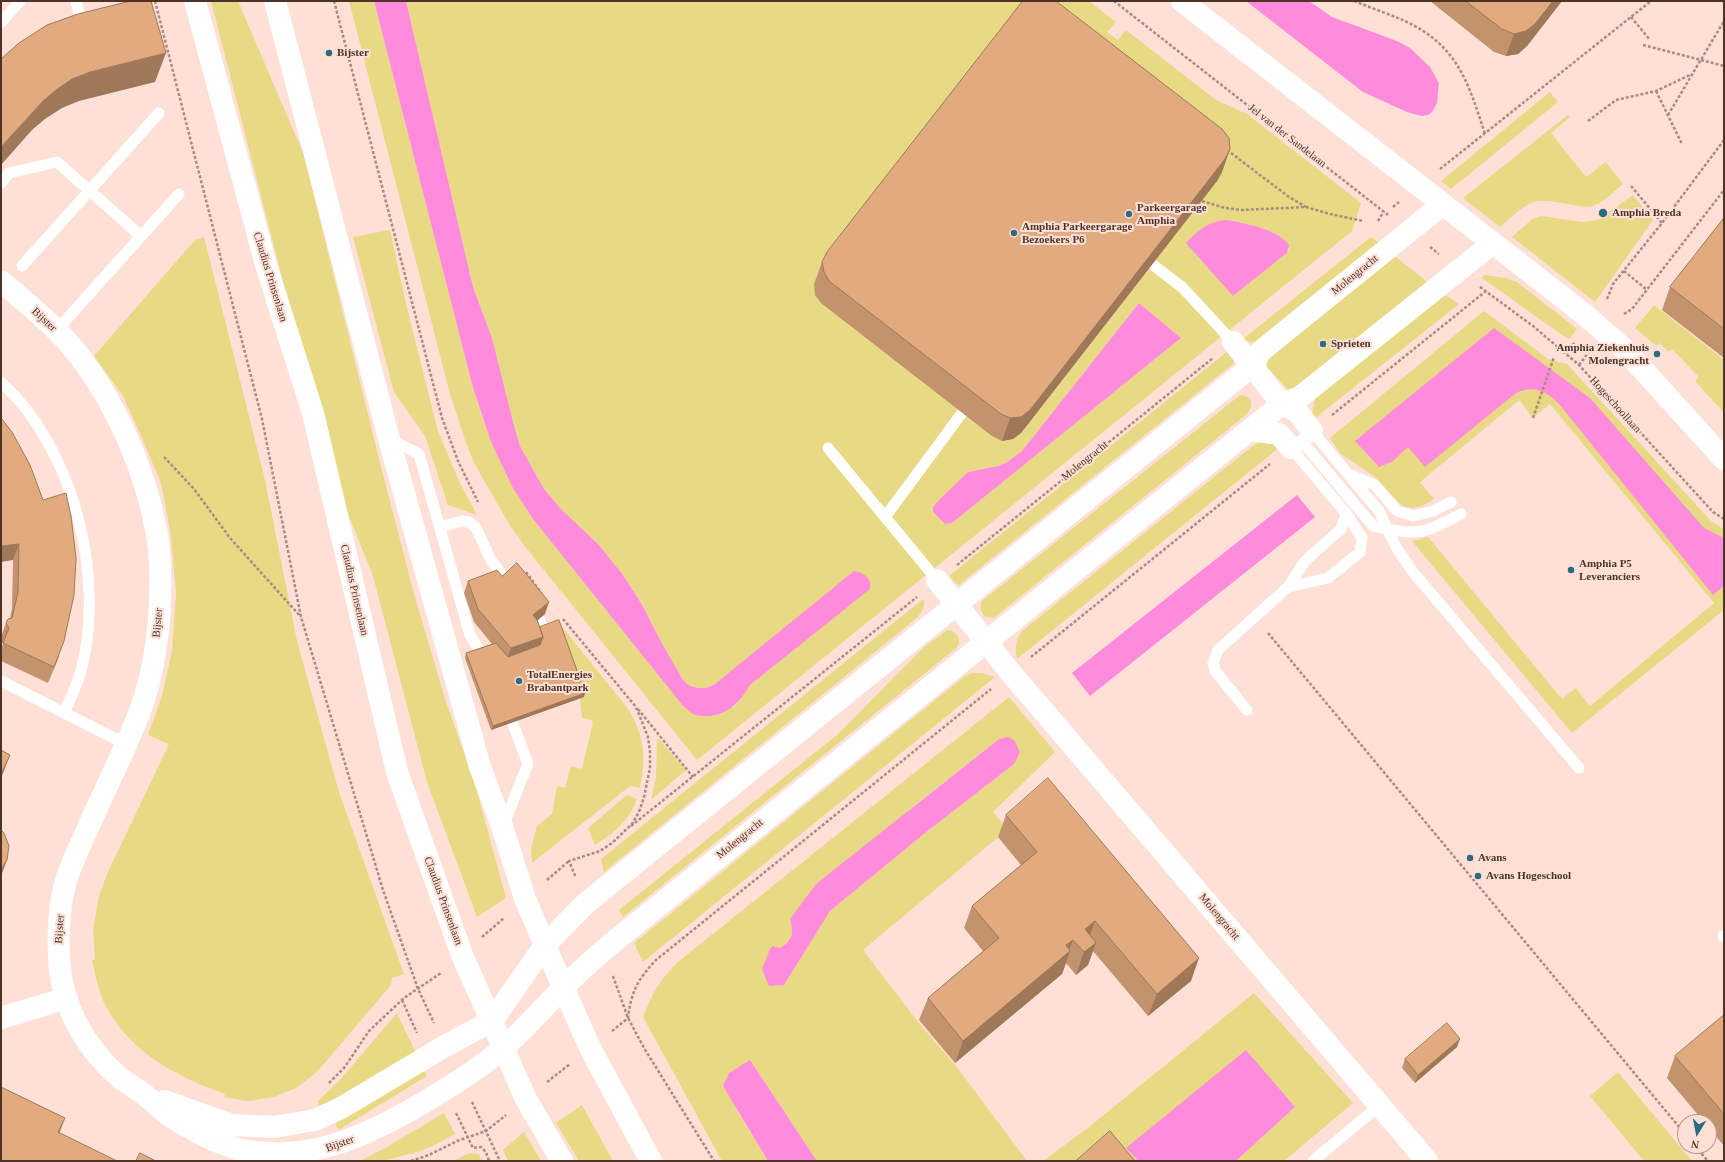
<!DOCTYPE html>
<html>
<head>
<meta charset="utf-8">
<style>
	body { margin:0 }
	#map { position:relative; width:1725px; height:1162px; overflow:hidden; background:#fee0d7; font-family:Georgia,serif }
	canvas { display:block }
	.frame { position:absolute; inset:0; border:2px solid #4d3228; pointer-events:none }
	.north { position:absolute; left:1677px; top:1114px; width:40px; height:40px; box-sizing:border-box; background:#fee0d7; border:1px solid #b79a91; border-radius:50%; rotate:190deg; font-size:11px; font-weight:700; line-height:16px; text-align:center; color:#4d3228 }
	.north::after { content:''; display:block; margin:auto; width:14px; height:18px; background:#2b6d7f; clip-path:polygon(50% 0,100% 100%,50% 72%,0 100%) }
</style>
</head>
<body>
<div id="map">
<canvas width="1725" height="1162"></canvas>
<div class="frame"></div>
<div class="north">N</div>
</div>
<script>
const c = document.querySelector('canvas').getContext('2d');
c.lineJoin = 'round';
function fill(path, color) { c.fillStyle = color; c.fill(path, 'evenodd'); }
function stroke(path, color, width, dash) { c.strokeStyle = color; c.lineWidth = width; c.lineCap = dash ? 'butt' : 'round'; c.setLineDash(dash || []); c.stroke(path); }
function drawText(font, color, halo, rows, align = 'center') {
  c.font = font + ' Georgia,serif'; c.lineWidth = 4; c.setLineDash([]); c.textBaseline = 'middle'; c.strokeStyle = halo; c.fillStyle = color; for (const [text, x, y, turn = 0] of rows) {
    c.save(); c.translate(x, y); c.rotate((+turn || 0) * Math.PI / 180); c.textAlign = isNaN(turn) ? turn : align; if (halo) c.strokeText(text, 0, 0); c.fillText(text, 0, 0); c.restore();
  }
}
fill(new Path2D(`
	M211,1H238L304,155L379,459L413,590L445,699L475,784L506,898L477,917L427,782L373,576L333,477Z
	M349,1H374L473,388C488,438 504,475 533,519L683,706L717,715L735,706L750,685L869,589L715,684L706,688H698L690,686L683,680L659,638L643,605L623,575L599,545L561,509L544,489L520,446L513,422L492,338L473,287L406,1H1089L1116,22L1107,32L1118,40L1126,30L1216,100L1247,114L1361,203L1352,231L697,760L523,544L509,524L474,463L465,440L450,394ZM1226,220C1244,224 1267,227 1282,238C1286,241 1287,245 1289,249L1287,253L1233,296ZM1139,303L1181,338L952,523L945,524L933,512L968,472L998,466L1007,462L1022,451Z
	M1550,92L1558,102L1451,189L1441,181Z
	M1568,115L1570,117L1551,133L1586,177L1606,162L1623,184C1614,191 1604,202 1593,206C1586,208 1579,206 1572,205C1529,197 1532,200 1500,227L1463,198Z
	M1633,195L1653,220L1595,302L1512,237L1532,219L1541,216L1582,222L1598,220Z
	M390,230L407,308L438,431L459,481L477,515L448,505L425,436L394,392L353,237Z
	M204,237L265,480L297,641L339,792L404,974L392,978L391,985L317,1072L296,1088L274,1097L248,1101L224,1097L225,1094C178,1077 133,1054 108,1010C99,995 96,977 92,960H95L93,930L99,896L107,874L169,744L148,735L162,696L172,651L176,593L171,536L161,483L142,438L123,396L94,356L195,240Z
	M1371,237L1380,243L1258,342C1252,343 1247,343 1244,338Z
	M1392,254L1430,284L1290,391L1287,389L1268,368L1266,363L1267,355Z
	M1484,275L1506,278L1517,282L1577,329L1569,339L1565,337L1482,278Z
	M1443,293L1459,304L1314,419L1312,413L1315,399Z
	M1654,305L1724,360V413L1695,381L1699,377L1672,349L1668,352L1660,343L1656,346L1635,328Z
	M1484,311L1548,359L1567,364L1712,522L1724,529V610L1572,733L1412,541L1428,537L1562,699L1576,688L1590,706L1714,603L1550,404L1533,418L1519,400L1420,482L1434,499C1423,506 1414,511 1401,505L1375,477L1341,454L1330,438Z
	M1228,351L1234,361L1233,364L959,585L957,584L949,576Z
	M1240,395L1246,396L1251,401V408L1247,414L995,617C985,620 977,611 982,601Z
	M1263,441L1276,443L1280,447L1017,659C1015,648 1015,641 1022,631L1254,445Z
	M923,599C926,606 922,611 918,617L604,872L601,859Z
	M547,608L629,710C645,739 646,756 640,788L630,786L532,863L531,849L537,826L552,814L557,786L565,788L571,766L582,769L593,722L591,720L582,718L580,699L584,697L558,624Z
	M947,630C955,631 960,636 959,644L955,649L623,917L619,910L837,735L922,649Z
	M972,673H982L995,677L643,962L634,943L965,676Z
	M1009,697L1055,752L993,812L1008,829L863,950L918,1022L956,1066L1027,1161H817L750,1060L736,1109L768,1161H722L643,1017C653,992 660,980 679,961ZM1008,737L1014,764L925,833L830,911L784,985L769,986L773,946L780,948L790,940L793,929L911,808L999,739Z
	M658,738L686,770L651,800L656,777L657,740Z
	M627,795L637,799C630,820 614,833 595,845L588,828Z
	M1254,993L1353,1103L1284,1161H1236L1295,1107L1126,1148L1138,1161H1043L1089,1127Z
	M397,1013L416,1053L319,1109L318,1101L339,1081Z
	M423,1069L427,1076L340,1129L337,1128L336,1123Z
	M1618,1072L1692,1161H1644L1590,1096Z
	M582,1105L613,1161H579L556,1123Z
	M444,1113L455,1134L435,1145L417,1152L383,1161H360L387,1147Z
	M524,1132L541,1161H508L503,1150Z
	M470,1153L479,1154L482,1161H453Z`), '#e8d984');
fill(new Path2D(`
	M374,1H406L473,287L492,338L513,422L520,446L544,489L561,509L599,545L623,575L643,606L659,638L683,680L690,686L698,688H706L715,684L854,571C864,573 872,578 870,589L750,685C740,702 728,715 708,716C704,716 697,716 693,714C689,712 686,708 683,706L533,519L513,488L497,455L490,439L473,388Z
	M1246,1H1309L1332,17L1397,41L1410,48L1430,67L1439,83L1437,103L1432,112L1428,115L1422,116L1407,112L1363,92Z
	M1226,220C1244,223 1278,229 1289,245L1287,253L1233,296L1186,243C1197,231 1209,221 1226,220Z
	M1139,303L1181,338L952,523L945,524L933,512V507L936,503L968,472L998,466L1007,462L1022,451Z
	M1494,328L1590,398L1704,528L1724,538V586L1713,595L1560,405C1548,392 1534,384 1516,393L1425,467L1408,447L1393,461L1379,467L1355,441Z
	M1297,495L1315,517L1090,696L1072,673Z
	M1008,737L1014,740L1020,752L1014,764L925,833L830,911L784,985L769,986L762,969L770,949L773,946L780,948C793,940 794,933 790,919L816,884L999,739Z
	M1246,1050L1295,1107L1236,1161H1138L1126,1148Z
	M750,1060L817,1161H768L723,1086L729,1073Z`), '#ff8bdd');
stroke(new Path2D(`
	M155,1L262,419L301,617L383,890L418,989L434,1023
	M334,1L442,418L458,461L478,502
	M1114,1L1388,215
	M1354,1C1371,8 1389,14 1405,21C1458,46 1468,82 1485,134
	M1631,17L1650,40
	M1643,45L1724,66
	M1656,91L1682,144
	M1668,115L1724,21
	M1588,121L1616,100L1656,91L1692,74
	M1227,150L1289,197L1306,207
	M1440,169L1651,1
	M1631,186L1662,223
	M1202,201L1225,208L1242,210L1306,207L1330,214L1363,221
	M1393,207L1399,202
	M1378,221L1384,211
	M1430,247L1439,254
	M1624,271L1647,290
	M1480,287L1533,326L1579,365L1713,512L1724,519
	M1607,299L1613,284L1662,223L1724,140
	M1624,314L1632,309L1724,190
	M1566,353L1575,342
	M1579,365L1589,352
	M1332,415L1486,291
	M1533,418L1554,357
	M164,457L194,489L230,538L301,617
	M957,565L1213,358
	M526,572L542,594
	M563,619L636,707L648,737L650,752V768L644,797L639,812L632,824L612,843L600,851L569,861L576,878
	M1268,633L1685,1134
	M1031,657L1270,464
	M638,709L693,777
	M631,826L917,597
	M547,880L569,861
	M482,937L504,918
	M613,976L628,1018L644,1048L714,1161
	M402,1000L417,1033
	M612,1031L628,1018C631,992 638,979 656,960L991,689
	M547,1082L570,1064
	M329,1083L344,1068L369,1031L404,998L441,973
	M472,1102L500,1161
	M456,1113L473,1148L481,1147L486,1152L489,1161
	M1695,1146L1708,1161
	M411,1161L429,1155L457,1141L486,1131L506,1115`), '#a88b82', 2.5, [3, 2]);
stroke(new Path2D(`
	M76,1L82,29
	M1,23L20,1
	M1,183L9,173L57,162L141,236
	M1153,265L1182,287L1233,342
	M22,266L159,113
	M56,331L179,194
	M1,382C74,448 107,580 80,674C76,687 70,700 64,713
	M1312,431L1348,474L1375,485L1397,511L1413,516L1433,511L1451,502
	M389,439L419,454L470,635L486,662
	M1301,440L1373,526C1389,530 1407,534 1423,531C1436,528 1449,520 1461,514
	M828,448L937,580
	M1348,474L1379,511L1396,547L1413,572L1579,768
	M885,517L962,413
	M440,527L462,521L469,522L476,528L491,560L506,581
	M1288,587L1305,561L1341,529L1346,513
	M539,619L548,640
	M1,681L126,744
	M1247,710L1215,671L1213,663L1218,650L1288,587L1328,578L1360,552L1362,538L1346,513L1291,448
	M503,826L528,764L508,710
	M1723,936L1724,937
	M1313,1161L1380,1105`), '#fff', 11);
stroke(new Path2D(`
	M1182,1L1584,314L1624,349L1724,459
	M1,281C29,305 59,329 81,358C119,409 146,473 157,534C159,544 159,554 160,564C162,620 155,680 132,731C119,761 105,790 92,819C82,842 70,864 64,888C59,910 58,933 59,955C60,1003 84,1047 120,1078C128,1084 137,1089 145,1095C152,1101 159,1108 167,1114C189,1129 216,1143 241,1150C308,1162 360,1139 416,1107C446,1089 475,1072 502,1049C523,1031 541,1010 560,991C579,971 600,953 621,936L1282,404L1300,397L1493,243
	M1233,342L1282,404L1297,411L1312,431
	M1250,430L1279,434L1291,448
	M937,580L1011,673L1427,1161
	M1,1018L67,998
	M165,1101L232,1125L274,1127L315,1120L341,1108L445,1046L492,1021L545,945L585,904L1252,366L1261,351L1443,204`), '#fff', 22);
stroke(new Path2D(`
	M195,1L266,265L313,413L397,772L462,955L526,1099L562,1161
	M275,1L389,439L480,767L502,826L525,899L563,987L590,1048L651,1161`), '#fff', 22);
fill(new Path2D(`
	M1430,1H1562L1527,46L1518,54L1506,56L1494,52Z
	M1230,149L1222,172L1217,181L1021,433L1013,439L1002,441L992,436L821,303L815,295L814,284L822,262Z
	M1724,218V358L1662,310L1670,287Z
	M1,418L59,657L48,683L1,661V650L3,644L1,640V637L6,623L10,619L12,608L13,560Z
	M468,581L545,614L537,620L540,627L584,697L491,730L465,658L466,653L492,644L474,622L464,593Z
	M1006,815L1191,981L1148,1016L1093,951L1088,965L1076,975L1066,963L1062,974L955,1063L919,1020L928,998L983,951L964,928L972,906L1021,865L998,837Z
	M1724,1015V1146L1709,1128V1122H1704L1667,1078L1675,1056Z
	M1457,1047L1415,1083L1402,1068L1405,1059Z`), '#c2936d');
fill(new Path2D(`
	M1553,1H1562L1527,46L1518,54L1506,56L1514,34Z
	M166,53L155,82L79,101L62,108L45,119L32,130L1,165V147L43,101L56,90L72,79L90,72Z
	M1230,149L1222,172L1217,181L1021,433L1013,439L1002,441L1010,418Z
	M19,544L13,560L1,562V546Z
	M549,602L545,614L529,628L533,615Z
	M543,637L539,650L506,661L511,648Z
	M585,693L584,697L491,730L493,726Z
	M10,755L4,771L1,778V774Z
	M7,860L1,876V869Z
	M1095,921L1087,944L1085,929Z
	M1073,940L1068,953L1070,951L1062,974L955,1063L963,1041Z
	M1096,943L1088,965L1076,975L1084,952Z
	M1199,958L1191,981L1148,1016L1157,994Z
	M1460,1039L1457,1047L1415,1083L1418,1075Z
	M65,1118L59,1134L58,1132Z`), '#9e7859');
const building = new Path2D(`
	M131,1H151L166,53L90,72L72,79L56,90L43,101L1,147V59L19,43L47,25L78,14Z
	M1023,1H1056L1222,129L1229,138L1230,149L1225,159L1030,410L1021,417L1010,418L1001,414L829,281L824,272L822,262L827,252Z
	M1466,1H1553L1535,24L1526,31L1514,34L1502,29Z
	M1724,218V329L1670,287Z
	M1,418L12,432L30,465L43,500L66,493L71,516L76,558L74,595L64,641L54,667L3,643L9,628L6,623L8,619L12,618L18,592L19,544L1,546Z
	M517,563L549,602L533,615L537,620L543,637L511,648L478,609L468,581L497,570L502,576Z
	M559,620L585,693L493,726L466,653L496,643L508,657L540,645L543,637L540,627Z
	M1,750L10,755L1,774Z
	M1048,778L1199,958L1157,994L1095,921L1085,929L1096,943L1084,952L1073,940L1066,945L1070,951L963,1041L928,998L999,938L972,906L1037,852L1006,815Z
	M1,830L4,833L9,846L7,860L1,869Z
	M1724,1015V1114L1675,1056Z
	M1447,1023L1460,1039L1418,1075L1405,1059Z
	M1,1087L65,1118L58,1132L117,1161H1Z
	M1110,1131L1135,1161H1076Z
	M140,1153L156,1161H136Z`);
fill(building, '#e2ab7f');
stroke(building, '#9e7859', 1);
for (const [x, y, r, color] of [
	[329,53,4,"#2b6d7f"],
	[1603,213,5,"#2b6d7f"],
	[1129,214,4,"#2b6d7f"],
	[1014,233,4,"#2b6d7f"],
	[1323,344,4,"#2b6d7f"],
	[1657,354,4,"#2b6d7f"],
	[1571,570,4,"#2b6d7f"],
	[519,681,4,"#2b6d7f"],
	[1470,858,4,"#2b6d7f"],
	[1478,876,4,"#2b6d7f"]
]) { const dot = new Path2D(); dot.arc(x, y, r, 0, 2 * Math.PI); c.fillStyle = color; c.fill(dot); stroke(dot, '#fee0d7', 1.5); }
drawText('bold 11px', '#4d3228', '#fee0d7', [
	["Bijster",337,53],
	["Parkeergarage",1137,208],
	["Amphia",1137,221],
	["Amphia Breda",1612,213],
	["Amphia Parkeergarage",1022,227],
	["Bezoekers P6",1022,240],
	["Sprieten",1331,344],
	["Amphia Ziekenhuis",1649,348,"right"],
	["Molengracht",1649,361,"right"],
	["Amphia P5",1579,564],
	["Leveranciers",1579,577],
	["TotalEnergies",527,675],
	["Brabantpark",527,688],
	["Avans",1478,858],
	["Avans Hogeschool",1486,876]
], 'left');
drawText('11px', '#4d3228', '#fee0d7', [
	["Jel van der Sandelaan",1287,136,38],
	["Molengracht",1355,275,-39],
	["Claudius Prinsenlaan",270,277,73],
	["Bijster",44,320,43],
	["Hogeschoollaan",1615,405,48],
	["Molengracht",1085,461,-39],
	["Claudius Prinsenlaan",354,590,77],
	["Bijster",158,623,-85],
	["Molengracht",740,839,-39],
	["Claudius Prinsenlaan",443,901,70],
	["Molengracht",1219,917,50],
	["Bijster",60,929,-87],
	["Bijster",340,1144,-20]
]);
</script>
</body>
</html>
